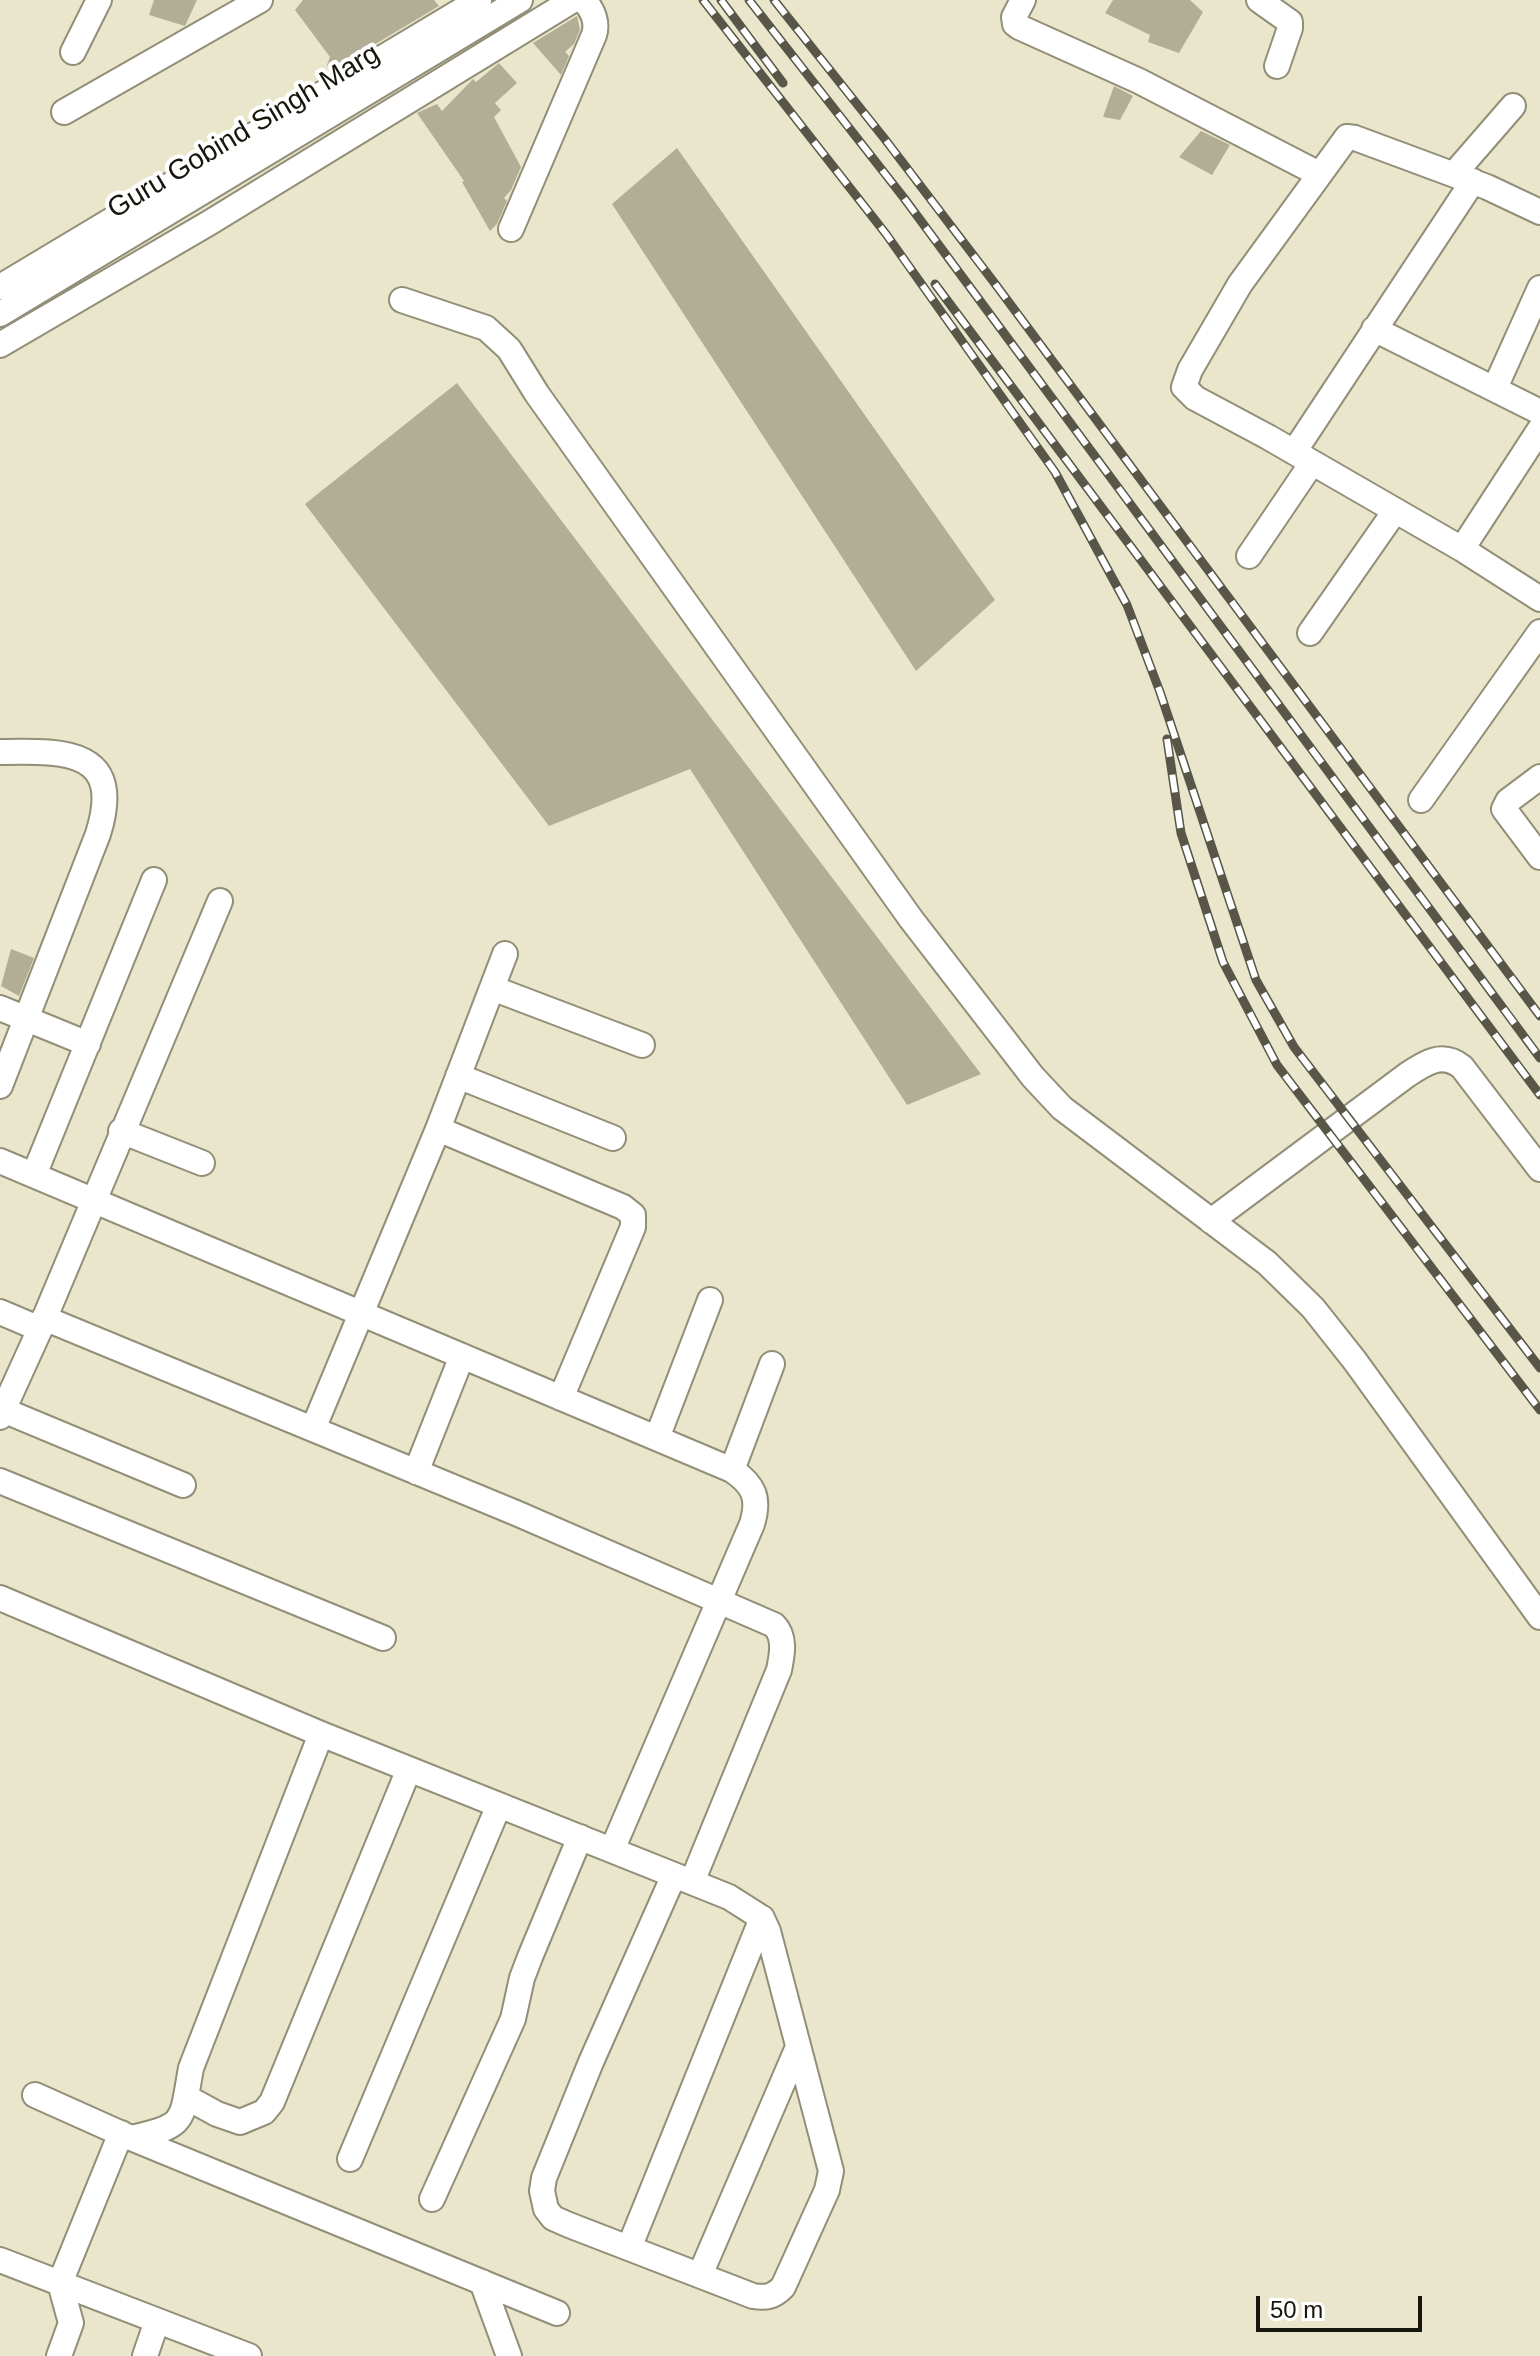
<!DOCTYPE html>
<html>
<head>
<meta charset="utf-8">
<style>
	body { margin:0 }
	#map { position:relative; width:1540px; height:2356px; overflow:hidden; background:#eae6cc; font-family:Arial,sans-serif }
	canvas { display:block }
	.scale { position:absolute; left:1256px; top:2296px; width:166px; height:36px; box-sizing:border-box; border:4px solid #17160d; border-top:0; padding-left:10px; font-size:24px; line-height:28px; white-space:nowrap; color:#17160d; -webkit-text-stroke:6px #fff; paint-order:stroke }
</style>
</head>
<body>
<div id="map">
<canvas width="1540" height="2356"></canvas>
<div class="scale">50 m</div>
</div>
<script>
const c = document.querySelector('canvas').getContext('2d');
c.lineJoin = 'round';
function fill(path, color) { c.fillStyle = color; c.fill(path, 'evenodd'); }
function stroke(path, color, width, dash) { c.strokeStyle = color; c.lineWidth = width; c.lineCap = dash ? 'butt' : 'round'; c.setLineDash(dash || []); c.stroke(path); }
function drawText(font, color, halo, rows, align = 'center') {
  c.font = font + ' Arial,sans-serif'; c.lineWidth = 8; c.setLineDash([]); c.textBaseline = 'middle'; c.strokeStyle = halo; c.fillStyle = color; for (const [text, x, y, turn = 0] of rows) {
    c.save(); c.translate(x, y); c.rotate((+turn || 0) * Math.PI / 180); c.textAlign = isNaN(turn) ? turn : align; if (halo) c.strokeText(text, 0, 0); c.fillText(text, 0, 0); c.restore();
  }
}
fill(new Path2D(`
	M154,0H197L185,26L149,15Z
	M303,0H434L439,6L332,70L327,65L330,57L295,10Z
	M1113,0H1190L1203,12L1179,53L1148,42L1150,35L1105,13Z
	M577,16L580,30L574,44L565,52L569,56L561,75L533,43Z
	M499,63L517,83L495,103L501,110L494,117L521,167L511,190L504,198L507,201L497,224L490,231L462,182L464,181L417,113L437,104L442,111L473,79L476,82Z
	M1114,86L1133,96L1120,120L1103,117Z
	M1201,131L1230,145L1212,175L1179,157Z
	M677,148L995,600L916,671L612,204Z
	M457,383L981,1074L907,1105L690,769L549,826L305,504Z
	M11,949L34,958L19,996L1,986Z`), '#b2ae95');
const minor = new Path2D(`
	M1023,0L1014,17L1015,24L1019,27L1139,81L1319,174
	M1259,0L1290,22V28L1277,66
	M73,52L99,0
	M64,112L260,0
	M1454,174L1513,106
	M1540,212L1487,187L1355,138L1347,137L1240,284L1190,370L1184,387L1195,398L1268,437L1462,549L1540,599
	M511,229L594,35C598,23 593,9 583,0
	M0,287L479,0
	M402,300L486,328L509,349L537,394L911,919L1033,1077L1062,1108L1267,1263L1313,1308L1355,1361L1540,1617
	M0,314L520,0
	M1374,329L1540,412
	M0,345L209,223L573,0
	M1495,388L1540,288
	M1294,452L1473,181
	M1462,549L1540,429
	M1249,556L1312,463
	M1310,633L1395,511
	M0,752C63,751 125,748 98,834L0,1086
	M1540,777L1508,801L1504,809L1540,857
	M1421,800L1540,632
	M492,988L642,1045
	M0,1008L88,1044
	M458,1076L613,1138
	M438,1129L623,1207L633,1215V1227L561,1398
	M121,1131L202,1163
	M0,1161L732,1470C754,1485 760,1498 752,1524L612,1850
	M34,1175L154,880
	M1211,1221L1407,1075C1425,1063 1442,1051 1462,1067L1540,1169
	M0,1312L40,1329
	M44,1318L516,1513L774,1625C786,1637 782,1655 779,1670L692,1882
	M3,1410L183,1485
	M0,1417L40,1329L220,901
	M313,1429L438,1129L505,954
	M657,1438L710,1300
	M732,1470L772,1364
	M416,1472L462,1356
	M0,1481L383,1638
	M0,1598L321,1734L729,1897L762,1918L768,1931L831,2171L827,2190L783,2287C773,2297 766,2298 753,2296L569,2225L553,2218L546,2209L542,2191L544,2178L591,2062L674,1875
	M35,2095L131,2138L557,2313
	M186,2097L217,2114L240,2122L264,2112L272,2102L409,1769
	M131,2138C187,2125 181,2123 191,2068L321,1734
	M350,2159L499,1805
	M432,2199L513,2019L522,1978L530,1957L580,1837
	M629,2248L762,1918
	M0,2260L249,2356
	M700,2275L798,2047
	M482,2282L509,2356
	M59,2356L71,2323L60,2283L121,2133
	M145,2356L157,2321`);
stroke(minor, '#928e77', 28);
stroke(minor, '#fff', 24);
const rail = new Path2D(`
	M703,0L886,234L1055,472L1127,605L1160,692L1256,980L1294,1047L1540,1368
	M721,0L783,83
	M749,0L904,198L1540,1058
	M774,0L884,138L993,281L1540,1016
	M935,284L1540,1095
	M1167,739L1181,833L1223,962L1277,1065L1540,1410`);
stroke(rail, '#585648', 9);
stroke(rail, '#fff', 6, [18]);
drawText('28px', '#17160d', '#fff', [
	["Guru Gobind Singh Marg",244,132,-31]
]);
</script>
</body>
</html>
